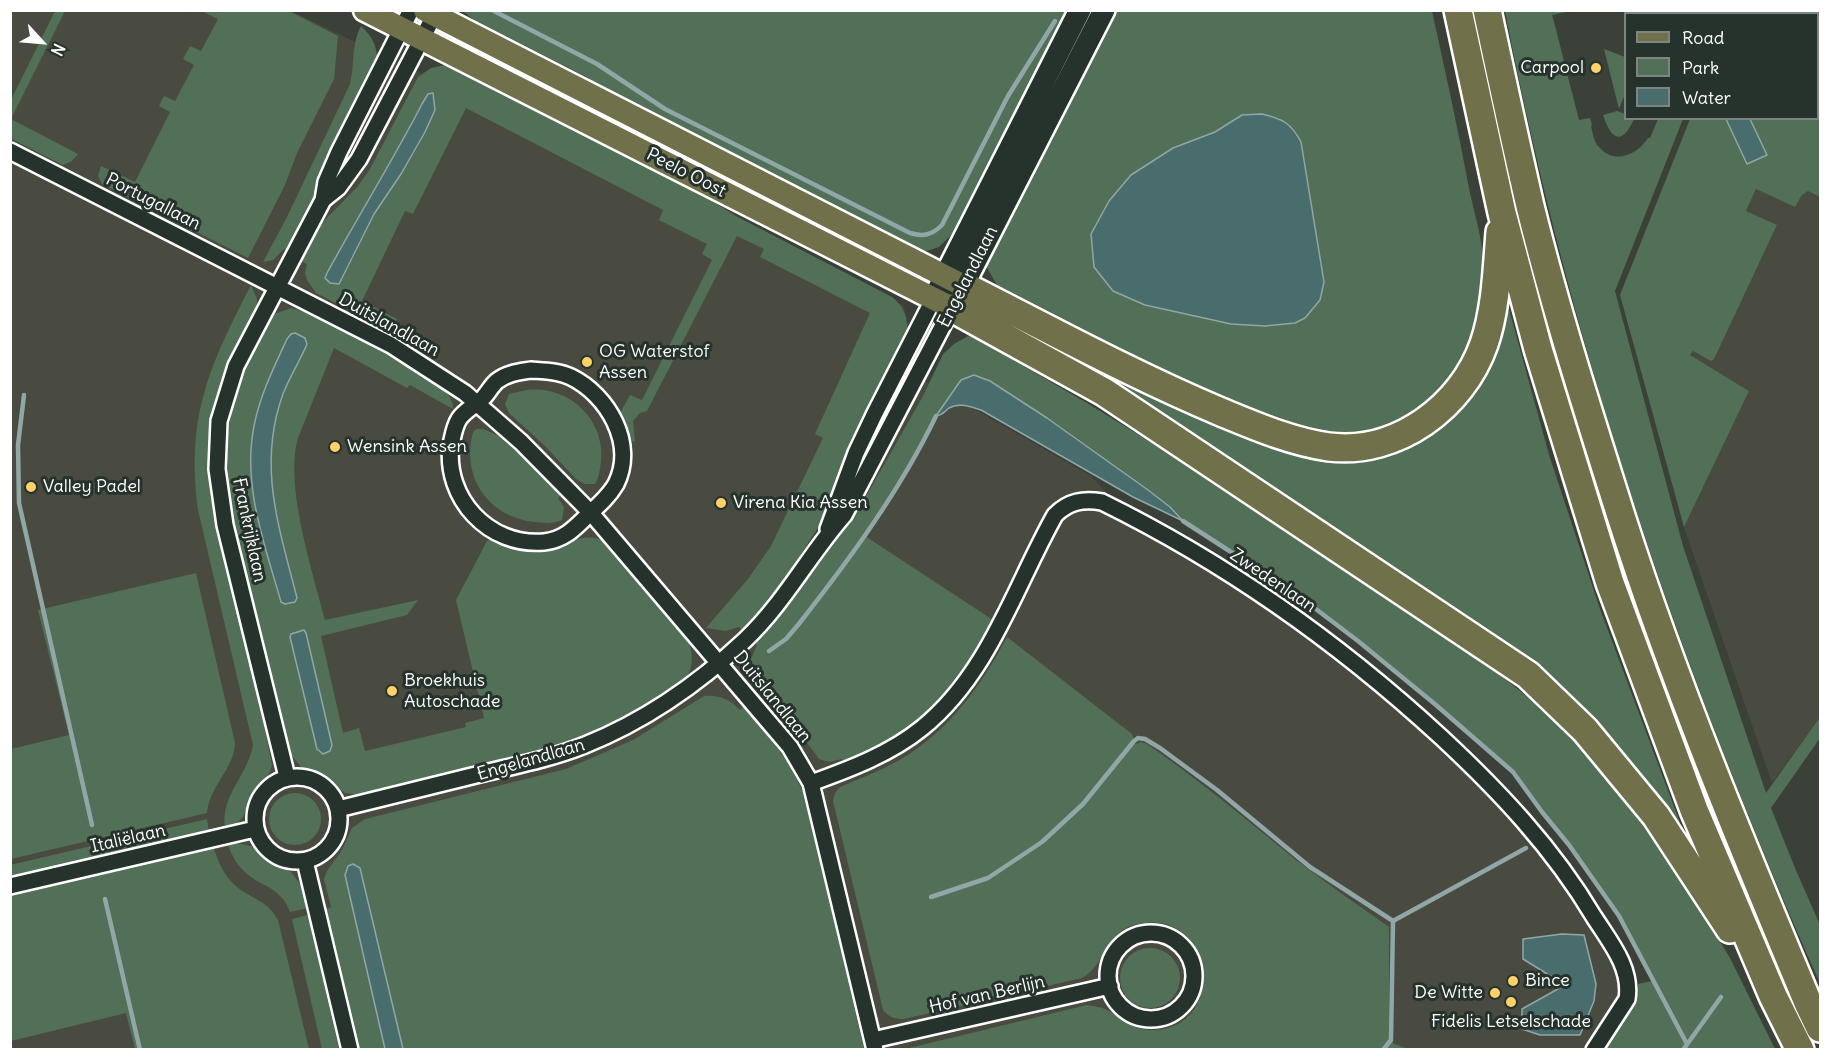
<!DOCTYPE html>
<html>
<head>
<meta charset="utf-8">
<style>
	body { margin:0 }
	#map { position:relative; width:1831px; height:1060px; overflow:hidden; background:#3b4139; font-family:Delius,sans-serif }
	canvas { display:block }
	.frame { position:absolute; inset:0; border:12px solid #fff; pointer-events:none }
	.legend { position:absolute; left:1624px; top:12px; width:195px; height:108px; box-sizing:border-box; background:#26332d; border:2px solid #7d8581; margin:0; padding:8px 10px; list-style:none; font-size:18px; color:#fff }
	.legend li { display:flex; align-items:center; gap:12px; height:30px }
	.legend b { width:30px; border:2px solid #7d8581 }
	.north { position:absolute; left:12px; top:12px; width:60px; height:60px; -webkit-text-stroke:4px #26332d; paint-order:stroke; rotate:116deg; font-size:16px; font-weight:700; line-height:24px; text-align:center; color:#fff }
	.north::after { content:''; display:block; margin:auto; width:21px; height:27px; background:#fff; clip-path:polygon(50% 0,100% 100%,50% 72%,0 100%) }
</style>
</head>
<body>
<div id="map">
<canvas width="1831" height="1060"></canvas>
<div class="frame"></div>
<ul class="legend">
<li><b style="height:8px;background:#70704a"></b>Road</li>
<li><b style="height:16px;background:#526f57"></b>Park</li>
<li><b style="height:16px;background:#486d6c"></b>Water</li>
</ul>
<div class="north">N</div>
</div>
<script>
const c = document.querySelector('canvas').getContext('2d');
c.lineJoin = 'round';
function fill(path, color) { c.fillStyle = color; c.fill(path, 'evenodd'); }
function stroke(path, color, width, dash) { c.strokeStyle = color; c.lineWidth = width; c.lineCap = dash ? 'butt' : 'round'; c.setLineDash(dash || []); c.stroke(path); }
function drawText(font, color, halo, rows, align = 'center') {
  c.font = font + ' Delius,sans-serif'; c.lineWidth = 6; c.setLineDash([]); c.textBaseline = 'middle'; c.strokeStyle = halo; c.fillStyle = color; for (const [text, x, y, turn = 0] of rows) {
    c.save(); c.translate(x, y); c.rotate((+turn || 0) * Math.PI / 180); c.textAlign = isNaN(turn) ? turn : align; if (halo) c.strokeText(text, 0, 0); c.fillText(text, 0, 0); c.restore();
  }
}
fill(new Path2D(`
	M10,11H291L903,305L911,333L900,364L929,383L1091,476L1128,515L1349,658L1541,841L1628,981L1594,1050L11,1049Z
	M1756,189L1795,207L1802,195L1808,191L1820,197V717L1772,783L1684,527L1749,391L1690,356L1693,351L1711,361L1777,226L1746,211Z`), '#494b41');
fill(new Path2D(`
	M1064,10L1065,18L1062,34L1012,117L952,234L939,247L921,253L632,108L585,76L474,20L463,11Z
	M55,11H65L11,119L78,154L72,161L63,165L10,138L11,100Z
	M201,11H289L338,36L334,79L297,153L285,185L248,258L102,184L98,176L101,166L135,182L170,112L159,106L164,96L175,101L194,65L183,59L190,46L201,51L218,19Z
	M1110,11H1432C1445,70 1458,129 1469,188C1474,213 1483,239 1483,264C1484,315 1474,356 1439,393C1413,420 1380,433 1342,434C1313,434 1286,421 1259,411C1168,376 1084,328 997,285L986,266L991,243ZM1242,115L1320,300L1305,318L1231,324L1145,305L1131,175L1173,148L1215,132Z
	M1505,11H1571L1552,15L1553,18L1579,120L1590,118L1592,125L1591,126C1593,134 1594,143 1600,148C1615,165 1638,154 1648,138H1650L1658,119H1683L1615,291L1683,546L1766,793L1820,717V738L1771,808L1795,868L1820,925V983C1681,672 1570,346 1505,11Z
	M361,26C372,36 377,45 377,60L321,183L288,251L284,249L273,260L263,262L287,217L350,84C355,64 351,45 361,26Z
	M1604,49L1625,57V94L1619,109Z
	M445,65H453L678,180L736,216L892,297C905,307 908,319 907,335L826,515L781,585L764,607L742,630L739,627L726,631L706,628L748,579L771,546L823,438L815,434L870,313L760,257L764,249L737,236L647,411L640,413L633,421L635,442L629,440L620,413L630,395L642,400L712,260L702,254L707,244L659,220L663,210L466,108L413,214L405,211L362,301L397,319L391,331L316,293L307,280L305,273L307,264L301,261L321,224L358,186L370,169L418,77L431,68ZM433,93C444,121 387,191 373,217C362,239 352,262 339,284L330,283L326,278L327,273L354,223L390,164L422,104Z
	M1818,67L1820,69V197L1808,191L1802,195L1795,207L1756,189L1746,211L1777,225L1714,359L1711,361L1693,351L1690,355L1749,391L1684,527L1620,295L1690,119H1726L1748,164L1767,155L1750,119L1818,118Z
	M1617,111L1625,114L1626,118L1634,119C1622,146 1611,140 1603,115Z
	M251,285L257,299L256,313L212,426L211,473L219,536L252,665L272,765L270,772L255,791L243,817L236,824L225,828C220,796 248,775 253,745L198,510C186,415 209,367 251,285Z
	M1507,302L1550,458L1600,609L1694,860L1604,739L1037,343L1038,339L1136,388L1293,445L1414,438Z
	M291,308C329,317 382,350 416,371C426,378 438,383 446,392C451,398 453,402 453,409L410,385L407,388L334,348L298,438C284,485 313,572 325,620L418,600L407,615L321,636L343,733L359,728L365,751L466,727L465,723L484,718L456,600L487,541L492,539C507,544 522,550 539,549C560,549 583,530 603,541L687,638C693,650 694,665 687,677C680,687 664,695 654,701C638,710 623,720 606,728C533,762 439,776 360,795L345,793L320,776L301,767L289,752L285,739C273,688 261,638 249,587C238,544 223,497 226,452C229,403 247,358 272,315ZM298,363C251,449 275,510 297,598L269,560L259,528L251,469L254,427Z
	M968,336L975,338L1087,403L1160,448L1396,603L1471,652L1553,717L1591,752L1638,813L1678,873L1730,958L1775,1049H1605C1619,1028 1635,1010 1638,984L1652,981L1638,949L1607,898L1513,772L1436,705L1358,641L1296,594L1183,521L1170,507L1047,418L981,377L954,389C951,400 941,406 936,416C915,457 890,497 865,536L993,620C955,691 919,732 843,764L842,759L829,762L819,759L796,728L751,676L750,661L757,645L754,643L790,602L868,493L923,396L943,354L954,344Z
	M527,390C568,385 606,419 601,462C600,469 599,478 595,484H585L576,479L545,446L509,413L505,404L509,394Z
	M477,429H483L497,435L499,432L562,494L558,498L564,507L562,520C553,524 544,523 535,522C488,517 461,477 473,432Z
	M196,573L235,743C234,770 210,784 207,813L11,859V749L69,735L38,610Z
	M1007,637L1132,734L1135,744L1141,742L1147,744C1199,780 1247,820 1296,860C1326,883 1358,905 1389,927V1037L1394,1044L1409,1049H905L1087,1005C1094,1006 1102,1007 1109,1011C1126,1020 1131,1030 1154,1030C1230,1027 1214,903 1134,925C1106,932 1105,966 1082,978L904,1019C894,1019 889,1017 883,1010L833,801L835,793L840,787C861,778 883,770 903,758C950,729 981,686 1007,637Z
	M704,696C719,695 729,699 740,710L744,706L786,759L804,793L864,1049H403L360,868L356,865L345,875L385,1049H358L324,910L331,907L324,879L327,871L342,850L352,828L365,819L566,769L633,740Z
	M269 819a26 26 0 1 1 52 0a26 26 0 1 1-52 0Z
	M207,819L209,832L11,878L10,865Z
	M227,843H236L251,846L267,859L291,872L301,885L308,908L290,912C281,885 257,887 241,868C234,861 231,852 227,843Z
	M213,846C218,862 224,876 237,887C252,899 268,901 278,920L309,1049H135L126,1013L11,1041L10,893Z
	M308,915L339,1049H322L292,919Z
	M1120 978a30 30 0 1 1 60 0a30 30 0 1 1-60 0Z`), '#526f57');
const water = new Path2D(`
	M433,93L435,110L425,132L401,174L374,214L339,284L330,283L325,278L327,273C358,216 392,162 422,104L428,94Z
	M1262,114C1283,119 1291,123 1301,142L1324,282L1320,300L1305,318L1295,323L1265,326L1231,324L1145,305L1113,291L1094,267L1091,234L1109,201L1131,175L1173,148L1215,132L1242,115Z
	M1726,119H1750L1767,155L1747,164Z
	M295,333L305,338L307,344C300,361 290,376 283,394C257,466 279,527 297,598L295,602L285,604L281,602C265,545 242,486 254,426C260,395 274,367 287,339L291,334Z
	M974,375L990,381L1047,418L1148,490L1170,507L1183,521L1133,497L981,410C972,407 959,402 949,408C944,412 943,415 936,416L961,380Z
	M304,630L306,633L332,745L330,751L323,754L317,749L290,637L291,634Z
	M353,864L360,868L403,1049H385L345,875L348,866Z
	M1562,934L1584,935L1596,984L1594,1001L1580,1035H1540L1522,1029V1009L1565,985L1523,959V939Z`);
fill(water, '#486d6c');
stroke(water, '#91a7a7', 1.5);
stroke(new Path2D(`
	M492,10L597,64L665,109L910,233C923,237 932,235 942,225L1008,96L1055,21
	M24,395L18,445L19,503L92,825
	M1183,521L1296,594L1358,641L1436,705L1513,772L1542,812L1569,845L1619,916L1687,1044
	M769,651L786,639L798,625C849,560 900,491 936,416
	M931,897L988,878L1042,842L1083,804L1134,741L1138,738L1145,739L1160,748L1217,790L1310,867L1393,921
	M105,899L140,1050
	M1383,1050L1391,1040L1393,921L1526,848
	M1683,1050L1721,997`), '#91a7a7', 4.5);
const minor = new Path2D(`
	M10,151L391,345L465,393L521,442L591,513L790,747L811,783L875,1050
	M323,200L338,188L359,159L437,10
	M531,370C545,371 559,371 571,377C608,395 636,444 616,484C609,496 599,505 589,514C575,528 564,540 544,542C489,547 444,498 451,445C453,436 454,427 459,419C465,410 475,406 483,398C488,393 491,386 497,381C507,373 519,372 531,370Z
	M828,529L856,453L875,413L934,298
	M255 819a42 42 0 1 1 84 0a42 42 0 1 1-84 0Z
	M287,777L225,525L217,469L219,421L236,366L323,200L326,182L339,152L411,10
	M811,783C850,769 890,754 922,728C989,674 1014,588 1055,515C1069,501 1083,499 1102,502C1226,563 1340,644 1441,737C1499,791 1553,848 1594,917C1610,942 1632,968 1627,999L1594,1050
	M338,809C387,797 436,785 484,773C518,765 553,758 585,745C645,721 698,684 745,640C784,603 809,555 844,515L952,308
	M305,861L350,1050
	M10,886L255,829
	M1108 976a43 43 0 1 1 86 0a43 43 0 1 1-86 0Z
	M873,1040L1110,986`);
const secondary = new Path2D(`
	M1793,10L1799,14
	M1818,22L1820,23
	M934,298L1080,10
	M956,299L1104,10`);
const primary = new Path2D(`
	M365,10L952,308
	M425,10L964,286`);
const motorway = new Path2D(`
	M1458,10L1502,213L1538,349L1610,583L1694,810L1773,996L1800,1050
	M1487,10C1501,76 1515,141 1530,206C1556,311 1589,415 1622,519C1675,684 1742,845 1809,1005L1820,1028
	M964,286C1049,329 1133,375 1221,412C1255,426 1292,442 1329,447C1397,455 1462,407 1484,344C1496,309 1497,269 1500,232
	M952,308L1104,392L1528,675L1585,730L1656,816L1730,929`);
stroke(minor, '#fff', 20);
stroke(secondary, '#fff', 26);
stroke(primary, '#fff', 27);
stroke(motorway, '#fff', 32);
stroke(minor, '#26332d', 15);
stroke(secondary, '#26332d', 21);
stroke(primary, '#70704a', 22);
stroke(motorway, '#70704a', 27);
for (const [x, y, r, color] of [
	[1596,68,6,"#ffd166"],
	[587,362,6,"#ffd166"],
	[335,447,6,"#ffd166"],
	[31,487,6,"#ffd166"],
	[721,503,6,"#ffd166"],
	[392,691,6,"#ffd166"],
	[1513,981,6,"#ffd166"],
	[1495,993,6,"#ffd166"],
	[1511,1002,6,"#ffd166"]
]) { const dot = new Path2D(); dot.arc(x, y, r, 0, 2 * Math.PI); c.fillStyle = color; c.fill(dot); stroke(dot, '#26332d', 2); }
drawText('18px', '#fff', '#26332d', [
	["Carpool",1584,68,"right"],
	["OG Waterstof",599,352],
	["Assen",599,373],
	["Wensink Assen",347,447],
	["Valley Padel",43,487],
	["Virena Kia Assen",733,503],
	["Broekhuis",404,681],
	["Autoschade",404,702],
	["Bince",1525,981],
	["De Witte",1483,993,"right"],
	["Fidelis Letselschade",1511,1022,"center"]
], 'left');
drawText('18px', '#fff', '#26332d', [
	["Peelo Oost",686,173,27],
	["Portugallaan",153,202,27],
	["Engelandlaan",968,277,-63],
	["Duitslandlaan",389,325,29],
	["Frankrijklaan",249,530,78],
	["Zwedenlaan",1273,581,34],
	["Duitslandlaan",772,697,51],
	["Engelandlaan",531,760,-16],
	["Italiëlaan",128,839,-13],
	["Hof van Berlijn",987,995,-13]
]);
</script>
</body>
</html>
